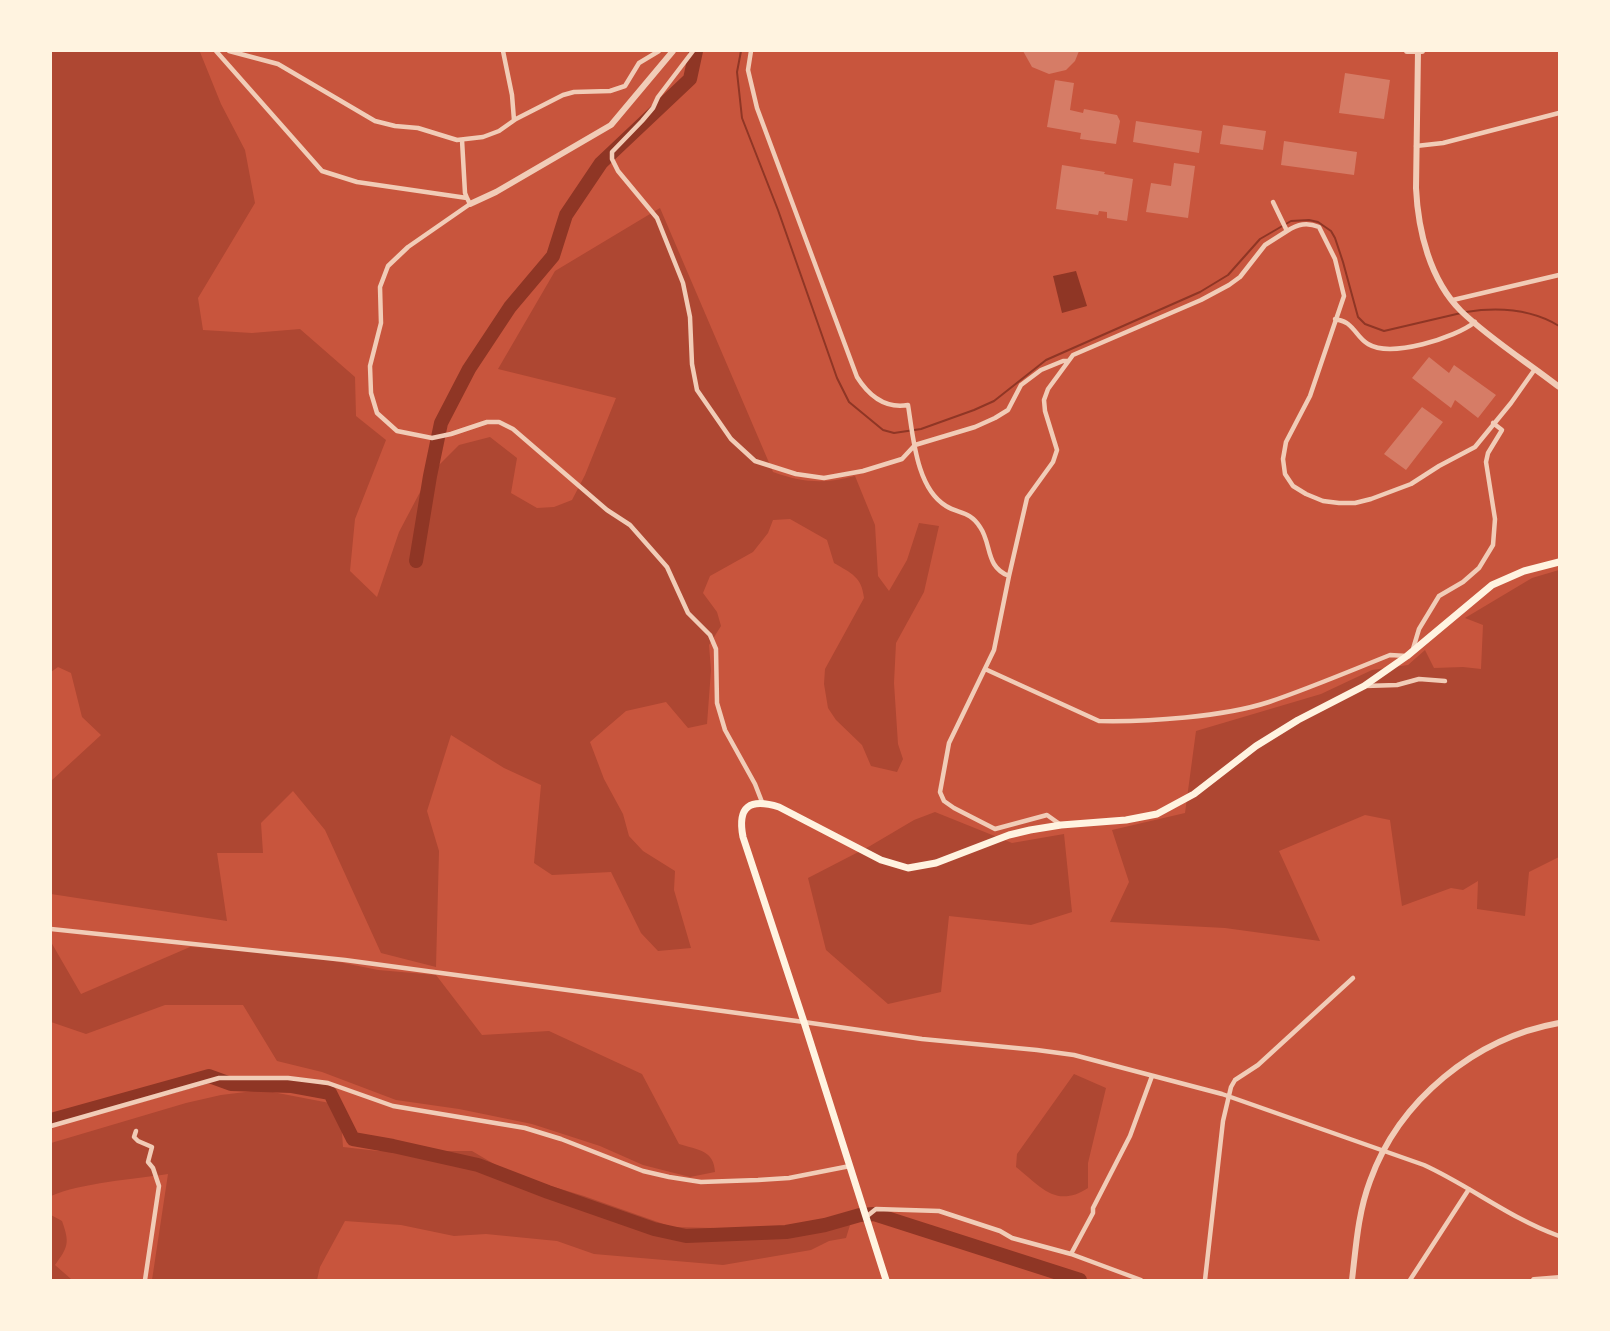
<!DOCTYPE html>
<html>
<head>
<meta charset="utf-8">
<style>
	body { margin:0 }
	#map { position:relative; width:1610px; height:1331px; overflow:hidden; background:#c8553d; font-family:Ubuntu,sans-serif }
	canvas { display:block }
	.frame { position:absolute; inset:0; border:52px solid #fff3e0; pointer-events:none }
</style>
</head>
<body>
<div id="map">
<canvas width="1610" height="1331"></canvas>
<div class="frame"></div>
</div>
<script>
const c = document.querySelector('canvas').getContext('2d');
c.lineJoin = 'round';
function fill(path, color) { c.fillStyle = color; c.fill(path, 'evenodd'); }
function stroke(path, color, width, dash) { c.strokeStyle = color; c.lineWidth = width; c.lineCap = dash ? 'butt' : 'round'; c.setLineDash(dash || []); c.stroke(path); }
fill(new Path2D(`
	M51,51L200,52L221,104L245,150L255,203L198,298L203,330L252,333L300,329L355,377L356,416L386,440L355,519L350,571L377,597L399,532L429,475L459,445L490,437L517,458L511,493L537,508L554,507L572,500L585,475L616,398L498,369L555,271L660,208L773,472C804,483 824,484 855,476L875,525L878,576L889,591L907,560L919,523L939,526L924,592L896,643L894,683L898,744L903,759L897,772L871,766L862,745L836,720L828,708L824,684L825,669L864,598C862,577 851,573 834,563L827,540L790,519L773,520L768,533L753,552L710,576L703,593L717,612L721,626L709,645L711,670L707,724L688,728L666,702L626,711L590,742L604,779L623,814L629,836L643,851L675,871L674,890L691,948L658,951L641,933L611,872L552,875L534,863L541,785L504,768L451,735L427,811L439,851L436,967L381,953L325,830L293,791L261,823L263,853H217L227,921L51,894V781L101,735L82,717L71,673L58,667L51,672Z
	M1559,570V857L1529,872L1525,916L1477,909L1478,881L1463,890L1451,888L1402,906L1390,820L1365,815L1279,851L1320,941L1225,928L1110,922L1129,882L1112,830L1185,813L1196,731L1321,694L1372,670L1408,665L1425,650L1434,668L1463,667L1481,669L1483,625L1465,618L1532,578Z
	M935,812L1012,843L1064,834L1072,912L1031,925L949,916L941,992L888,1004L826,950L808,878L870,846L914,820Z
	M51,942L81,994L190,947L285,951L378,970L436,975L482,1035L549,1031L642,1074L679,1144C698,1150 714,1150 715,1172L690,1177L643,1165L600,1146L532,1124L459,1109L396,1100L322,1072L277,1061L243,1005H165L86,1034L51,1022Z
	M1074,1074L1106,1088L1088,1163V1188C1056,1209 1040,1186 1016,1167L1017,1154Z
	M262,1090L340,1105L343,1147L378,1151H472L511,1174L584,1196L672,1227L756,1229L850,1225L846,1238L829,1241L811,1250L723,1265L594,1254L557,1241L486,1234L454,1236L401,1225L345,1221L320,1267L317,1280H152L168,1174C135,1179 80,1183 51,1196V1143L186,1103L221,1095Z
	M51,1215L62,1221C70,1243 68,1247 55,1265L71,1279L90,1280H51Z`), '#ae4732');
fill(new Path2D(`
	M1076,271L1087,306L1062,313L1053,276Z`), '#8f3625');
stroke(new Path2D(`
	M741,51L737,72L742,118L778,210L837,378L849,402L883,430L894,433L921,429L974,410L994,401L1046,360L1200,292L1228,275L1260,239L1291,221L1309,220L1318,222L1331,231L1335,238L1343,262L1358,317L1365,324L1384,331L1461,313
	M1466,312C1498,307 1531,309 1559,326`), '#8f3625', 2);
stroke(new Path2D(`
	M416,561L430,476L441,423L469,369L510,307L553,256L566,215L601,163L690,79L696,51
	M51,1120L209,1076L231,1084L292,1086L330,1093L353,1139L393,1146L478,1165L548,1192L654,1229L686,1236L786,1232L825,1225L860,1215L874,1214L1080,1280`), '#8f3625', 14);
fill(new Path2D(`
	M1023,51H1079L1075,61L1066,70L1049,74L1032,67Z
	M1345,73L1390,80L1384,119L1339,113Z
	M1055,80L1074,83L1070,110L1083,113L1084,109L1117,115L1120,121L1116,144L1080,139L1081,133L1047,127Z
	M1136,121L1202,131L1199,153L1133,142Z
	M1223,125L1266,131L1263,150L1220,144Z
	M1284,141L1357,152L1354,175L1281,165Z
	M1174,163L1195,166L1188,218L1146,212L1151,183L1171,186Z
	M1062,165L1105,172L1104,174L1133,179L1127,221L1107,218V212L1099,211L1098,215L1056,209Z
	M1429,357L1449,373L1454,365L1496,395L1478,418L1455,400L1451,408L1412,378Z
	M1422,407L1443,422L1406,470L1384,454Z`), '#d67c66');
stroke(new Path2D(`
	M216,51L322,171L357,182L467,198L470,204L408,247L388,266L380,287L381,323L370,366L371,393L377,413L397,431L432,438L451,434L487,422H499L513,429L607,510L630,525L667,567L688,613L710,635L716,649L717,703L725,730L755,784L762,802
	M229,51L278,64L375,121L395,126L418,128L457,140L483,137L499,131L516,119L563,95L574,92L610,91L625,86L639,63L659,51
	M503,51L512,95L514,120
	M693,51L658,97L653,108L642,121L612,152V159L618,171L657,218L683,283L690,317L692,364L697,390L731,439L755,461L796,474L824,478L863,471L902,459L915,445L975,427L995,418L1008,410L1021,385L1041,370L1063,361H1068
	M751,51L748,70L757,108L857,377C869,396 885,409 908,405C913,435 916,488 946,506C959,514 970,511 980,527C992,544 985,567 1009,576L994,650L949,743L940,792L944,801L954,808L995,829L1047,815L1061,825
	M462,140L465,193L467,198
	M1416,146L1443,143L1559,113
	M1273,202L1287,231C1298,224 1307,222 1319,227L1335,259L1344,296L1310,396L1286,442L1283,459L1285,474L1293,486L1306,494L1323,501L1339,503H1355L1371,499L1411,484L1439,466L1475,447L1511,403L1535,369
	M1453,300L1559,275
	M1335,319C1339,320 1345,321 1348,324C1356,330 1359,339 1368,344C1391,358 1455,338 1475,322
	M1009,576L1027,498L1053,462L1057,450L1045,411L1044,400L1048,389L1073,355L1201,300L1229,285L1240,277L1265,245L1287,231
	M1413,649L1419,629L1439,596L1463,582L1479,568L1493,545L1495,519L1486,462L1488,453L1502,430L1493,423
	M985,669L1099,721C1148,722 1223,717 1269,702C1310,688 1350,671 1390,655L1407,656
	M1365,686L1397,685L1419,679L1445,681
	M51,929L345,960L804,1022L922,1039L1037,1050L1074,1055L1222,1094L1424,1165C1470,1186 1511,1219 1559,1236
	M51,1126L219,1078H288L328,1083L393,1106L525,1128L561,1139L643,1171L669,1177L701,1182L758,1180L789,1178L850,1166
	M136,1131L134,1137L138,1141L152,1147L148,1162L153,1168L159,1186L145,1280
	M866,1217L876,1209L939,1211L1000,1231L1012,1238L1071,1254L1141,1280
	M1071,1254L1093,1213V1208L1130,1136L1152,1076
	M1205,1280L1223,1121L1231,1087L1235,1080L1258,1065L1353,978
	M1410,1280L1469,1189`), '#f1ccb7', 4.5);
stroke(new Path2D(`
	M1407,51H1422
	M1418,51L1416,188C1418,231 1430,280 1461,311C1490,339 1527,362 1559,387
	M470,204L496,192L611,125L673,51
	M1352,1280C1356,1246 1358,1213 1370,1181C1399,1100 1475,1038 1559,1023
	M1534,1280L1559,1278`), '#f1ccb7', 6);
stroke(new Path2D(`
	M886,1280L804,1022L743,837C737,806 750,798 779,807L881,860L908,868L936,863L1009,835L1030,830L1061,825L1126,820L1157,814L1194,794L1256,746L1298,720L1364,686L1407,656L1492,585L1524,571L1559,562`), '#fff3e0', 7);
</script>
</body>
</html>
